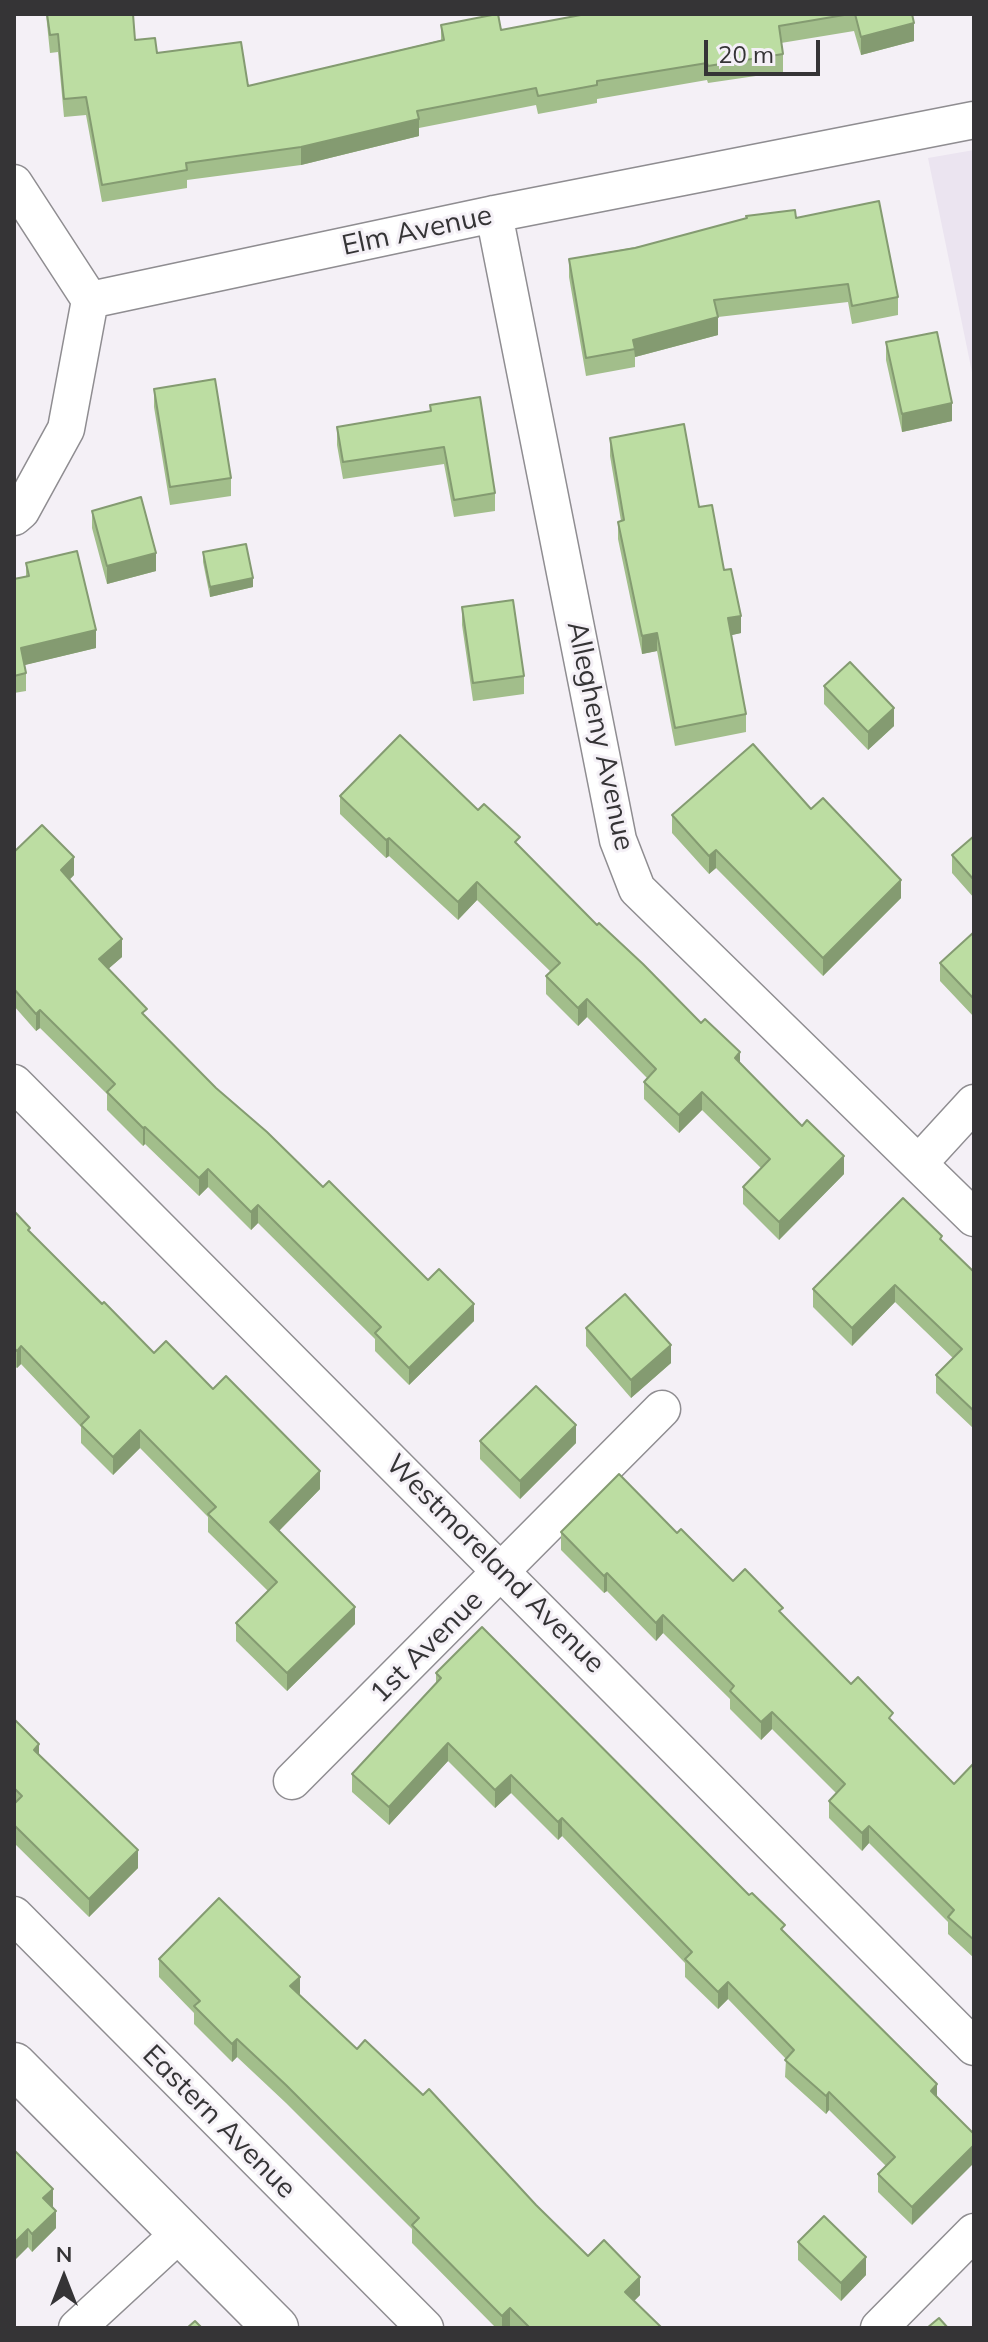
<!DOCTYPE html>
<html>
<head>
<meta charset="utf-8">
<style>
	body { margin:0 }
	#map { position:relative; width:988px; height:2342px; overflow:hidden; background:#f4f0f6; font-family:Mulish,sans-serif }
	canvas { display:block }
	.frame { position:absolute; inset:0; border:16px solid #353436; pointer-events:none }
	.north { position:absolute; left:24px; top:2238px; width:80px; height:80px; -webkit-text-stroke:6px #f4f0f6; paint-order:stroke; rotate:0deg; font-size:22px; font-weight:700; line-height:32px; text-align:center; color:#353436 }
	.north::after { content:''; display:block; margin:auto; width:28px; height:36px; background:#353436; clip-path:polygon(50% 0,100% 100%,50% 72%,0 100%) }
	.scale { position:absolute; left:704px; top:40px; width:116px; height:36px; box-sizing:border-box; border:4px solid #353436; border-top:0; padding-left:10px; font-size:24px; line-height:28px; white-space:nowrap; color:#353436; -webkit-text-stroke:6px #f4f0f6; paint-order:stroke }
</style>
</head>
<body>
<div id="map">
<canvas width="988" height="2342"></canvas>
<div class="frame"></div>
<div class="north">N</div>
<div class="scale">20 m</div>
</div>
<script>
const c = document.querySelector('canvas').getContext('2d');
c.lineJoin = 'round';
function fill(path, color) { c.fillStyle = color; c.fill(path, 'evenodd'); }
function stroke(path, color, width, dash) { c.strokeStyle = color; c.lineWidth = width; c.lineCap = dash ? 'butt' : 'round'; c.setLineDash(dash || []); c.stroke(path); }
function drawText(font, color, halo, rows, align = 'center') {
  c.font = font + ' Mulish,sans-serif'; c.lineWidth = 6; c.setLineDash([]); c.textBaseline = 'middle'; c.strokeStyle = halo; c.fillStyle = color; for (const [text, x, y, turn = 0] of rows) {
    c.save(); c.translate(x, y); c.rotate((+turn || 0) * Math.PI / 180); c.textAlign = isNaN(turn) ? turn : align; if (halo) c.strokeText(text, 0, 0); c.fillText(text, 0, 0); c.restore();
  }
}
fill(new Path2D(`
	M974,150V382L928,158Z`), '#ebe4f0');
const street = new Path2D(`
	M14,183L90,300
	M494,214L618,840L637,889L974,1218
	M90,300L494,214L974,120
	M14,517L21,511L66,429L90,300
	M14,1083L974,2047
	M919,1163L974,1103
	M292,1781L662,1409
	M14,1915L425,2328
	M77,2328L181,2232
	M879,2328L974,2232`);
const secondary = new Path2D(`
	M14,2065L276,2328`);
stroke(street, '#8f8d91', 39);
stroke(secondary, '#8f8d91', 47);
stroke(street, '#fff', 36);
stroke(secondary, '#fff', 44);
fill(new Path2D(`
	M46,14H133L135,40L157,53L248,86L441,40V25L501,30L586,14H912L914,41L861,55L854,31L781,43L783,54V72L708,83L707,80L597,99V103L538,114L536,105L419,128V136L301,165L187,180V188L102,202L86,115L64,117L58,52L50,53Z
	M796,218L898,297V315L852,324L848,302L718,317V335L635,357V367L586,376L569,277V259Z
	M886,342L952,421L902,432L886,360Z
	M154,389L231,478V496L170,505L154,407Z
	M430,405L495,493V511L454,517L444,464L343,479L337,445V427L430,412Z
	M610,438L699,507L724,570L741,633L731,635L746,714V732L675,746L657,651L642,654L618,539V522L621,521L610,456Z
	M92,511L156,571L107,584L92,528Z
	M203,552L253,587L210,597L203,562Z
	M26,563L96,648L24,665L26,673V691L14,693V579L26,577Z
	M462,607L524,676V694L473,701L462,625Z
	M824,686L894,726L868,750L824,704Z
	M340,796L478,810L520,848L597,925L740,1063L844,1174L779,1240L743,1204V1187L761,1168L702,1110L679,1133L644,1099V1082L647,1078L587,1017L578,1026L546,994V976L551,972L477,900L458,920L389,856L386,858L340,814Z
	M811,809L901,898L823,976L716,868L709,874L672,833V815Z
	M974,836V898L952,873V855Z
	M14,852L74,875L69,880L122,957L108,969L147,1018L216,1088L323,1187L474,1321L409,1385L375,1351V1339L258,1223L251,1230L208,1187L199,1196L145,1144L143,1146L107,1110V1094L40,1028L36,1031L14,1006Z
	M974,932V1017L940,981V963Z
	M14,1211L30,1232L154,1353L213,1389L320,1489L279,1531L355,1624L287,1691L236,1641V1623L268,1591L208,1532V1517L140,1448L113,1475L81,1443V1427L21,1364L17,1368L14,1366Z
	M942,1241L974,1272V1429L936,1393V1375L953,1358L895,1302L852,1346L813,1307V1289Z
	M586,1328L671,1363L631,1398L586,1346Z
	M480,1441L576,1443L520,1499L480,1459Z
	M561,1532L677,1533L733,1581L783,1615L851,1684L893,1723L954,1784L974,1763V1958L948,1934V1922L869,1843L862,1851L829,1818V1801L836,1793L772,1729L761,1740L730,1709V1699L663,1633L656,1641L607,1591L604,1593L561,1550Z
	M436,1673L785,1933L937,2084L912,2225L878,2192V2174L886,2166L829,2110L826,2114L785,2077L786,2059L728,1999L718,2009L685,1977V1963L562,1836L558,1840L511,1793L495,1808L448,1761L389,1825L352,1792V1774L436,1684Z
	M14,1719L39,1755L138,1868L89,1917L14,1843Z
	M159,1959L300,1995L357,2049L536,2205L588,2256L640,2295L634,2301L662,2328H512L510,2326L508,2328H496L412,2243V2229L286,2103L237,2057L232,2062L194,2024V2013L159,1977Z
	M14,2150L53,2206L56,2228L32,2252L28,2247Z
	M798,2242L866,2275L841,2301L798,2260Z`), '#a2be8b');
fill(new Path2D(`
	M914,23V41L861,55V37Z
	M419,119V136L301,165V147Z
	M718,317V335L635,357L633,340Z
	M952,403V421L902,432V414Z
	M156,553V571L107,584V566Z
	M253,578V587L210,597V587Z
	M741,616V633L728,636V618Z
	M96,630V648L21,666V648Z
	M657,633V651L642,654V636Z
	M894,708V726L868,750V732Z
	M389,838V856L386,858V840Z
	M716,850V868L709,874V856Z
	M74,857V875L61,888V870Z
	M901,880V898L823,976V958Z
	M477,882V900L458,920V902Z
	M122,939V957L99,977V959Z
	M587,999V1017L578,1026V1008Z
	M40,1010V1028L36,1031V1014Z
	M740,1052V1070L735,1058Z
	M702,1092V1110L679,1133V1115Z
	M145,1127V1144L143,1146V1128Z
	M844,1156V1174L779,1240V1222Z
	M208,1169V1187L199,1196V1178Z
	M258,1205V1223L251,1230V1212Z
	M895,1285V1302L852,1346V1328Z
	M474,1304V1321L409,1385V1368Z
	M671,1345V1363L631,1398V1380Z
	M21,1346V1364L17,1368V1351Z
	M576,1425V1443L520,1499V1481Z
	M140,1430V1448L113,1475V1457Z
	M320,1471V1489L270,1540V1522Z
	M607,1573V1591L604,1593V1576Z
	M355,1607V1624L287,1691V1673Z
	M663,1615V1633L656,1641V1623Z
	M772,1712V1729L761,1740V1722Z
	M448,1743V1761L389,1825V1807Z
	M39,1744V1762L34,1750Z
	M511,1775V1793L495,1808V1790Z
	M562,1818V1836L558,1840V1822Z
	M869,1826V1843L862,1851V1833Z
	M138,1850V1868L89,1917V1899Z
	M300,1977V1995L290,1986Z
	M728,1982V1999L718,2009V1992Z
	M237,2039V2057L232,2062V2044Z
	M937,2084V2102L931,2091Z
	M829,2092V2110L826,2114V2096Z
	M974,2145V2163L912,2225V2207Z
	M53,2189V2206L43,2216V2198Z
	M56,2211V2228L32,2252V2234Z
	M28,2229V2247L14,2261V2243Z
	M866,2257V2275L841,2301V2283Z
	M640,2277V2295L625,2310V2292Z
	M510,2308V2326L508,2328H502V2316Z`), '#849b71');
const building = new Path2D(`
	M47,14H133L135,40L155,38L157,53L241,42L248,86L444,40L441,25L497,14H498L501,30L586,14H850L779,26L783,54L708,66L707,63L597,81V85L538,96L536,88L417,111L419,119L301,147L186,163L187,170L102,185L86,97L64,99L58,34L50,35Z
	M855,14H912L914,23L861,37Z
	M879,201L898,297L852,306L848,284L714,300L718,317L633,340L635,349L586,358L569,259L635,248L747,218L746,216L795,210L796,218Z
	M937,332L952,403L902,414L886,342Z
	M215,379L231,478L170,487L154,389Z
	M480,397L495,493L454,500L444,447L343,462L337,427L431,411L430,405Z
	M684,424L699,507L712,505L724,570L731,569L741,616L728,618L746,714L675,728L657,633L642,636L618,522L624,520L610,438Z
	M141,497L156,553L107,566L92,511Z
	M246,544L253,578L210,587L203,552Z
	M77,551L96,630L21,648L26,673L14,676V579L29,576L26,563Z
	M513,600L524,676L473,683L462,607Z
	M850,662L894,708L868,732L824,686Z
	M400,735L478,810L484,804L520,837L515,842L597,925L599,923L643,964L701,1023L705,1019L740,1052L735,1058L802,1126L807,1120L844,1156L779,1222L743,1187L770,1159L702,1092L679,1115L644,1082L656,1069L587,999L578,1008L546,976L560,963L477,882L458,902L389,838L386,840L340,796Z
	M753,744L811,809L823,798L901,880L823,958L716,850L709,856L672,815Z
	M42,825L74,857L61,870L122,939L99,959L147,1009L142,1013L216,1088L267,1132L323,1187L329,1181L428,1280L439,1269L474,1304L409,1368L375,1333L381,1327L258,1205L251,1212L208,1169L199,1178L145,1127L143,1128L107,1092L115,1084L40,1010L36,1014L14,989V852Z
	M974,836V880L952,855Z
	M974,932V999L940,963Z
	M903,1198L942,1236L940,1239L974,1272V1411L936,1375L962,1349L895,1285L852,1328L813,1289Z
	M14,1211L30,1228L28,1230L102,1304L104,1302L154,1353L166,1341L213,1389L226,1376L320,1471L270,1522L355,1607L287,1673L236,1623L277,1582L208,1514L216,1507L140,1430L113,1457L81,1425L89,1417L21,1346L17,1351L14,1348Z
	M625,1294L671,1345L631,1380L586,1328Z
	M536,1386L576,1425L520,1481L480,1441Z
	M619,1474L677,1533L681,1529L733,1581L745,1569L783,1608L779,1611L851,1684L858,1677L893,1713L889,1718L954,1784L974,1763V1940L948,1917L954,1910L869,1826L862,1833L829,1801L845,1784L772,1712L761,1722L730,1691L734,1686L663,1615L656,1623L607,1573L604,1576L561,1532Z
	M482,1627L749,1895L752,1893L785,1925L781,1929L937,2084L931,2091L974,2134V2145L912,2207L878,2174L895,2157L829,2092L826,2096L785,2060L794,2050L728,1982L718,1992L685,1959L692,1952L562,1818L558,1822L511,1775L495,1790L448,1743L389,1807L352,1774L441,1678L436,1673Z
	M14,1719L39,1744L34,1750L138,1850L89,1899L14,1825V1804L22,1796L14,1788Z
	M219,1898L300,1977L290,1986L357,2049L365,2040L423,2095L429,2089L536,2205L588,2256L604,2240L640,2277L625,2292L662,2328H530L510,2308L502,2316L412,2225L419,2218L286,2085L237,2039L232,2044L194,2006L200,2001L159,1959Z
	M14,2150L53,2189L43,2198L56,2211L32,2234L28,2229L14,2243Z
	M824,2216L866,2257L841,2283L798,2242Z
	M939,2318L948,2328H927Z
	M195,2321L202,2328H187Z`);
fill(building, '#bcdda2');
stroke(building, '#849b71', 2);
drawText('28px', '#353436', '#f4f0f6', [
	["Elm Avenue",417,231,-12],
	["Allegheny Avenue",600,736,78],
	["Westmoreland Avenue",495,1564,45],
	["1st Avenue",427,1647,-45],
	["Eastern Avenue",219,2122,45]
]);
</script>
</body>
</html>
